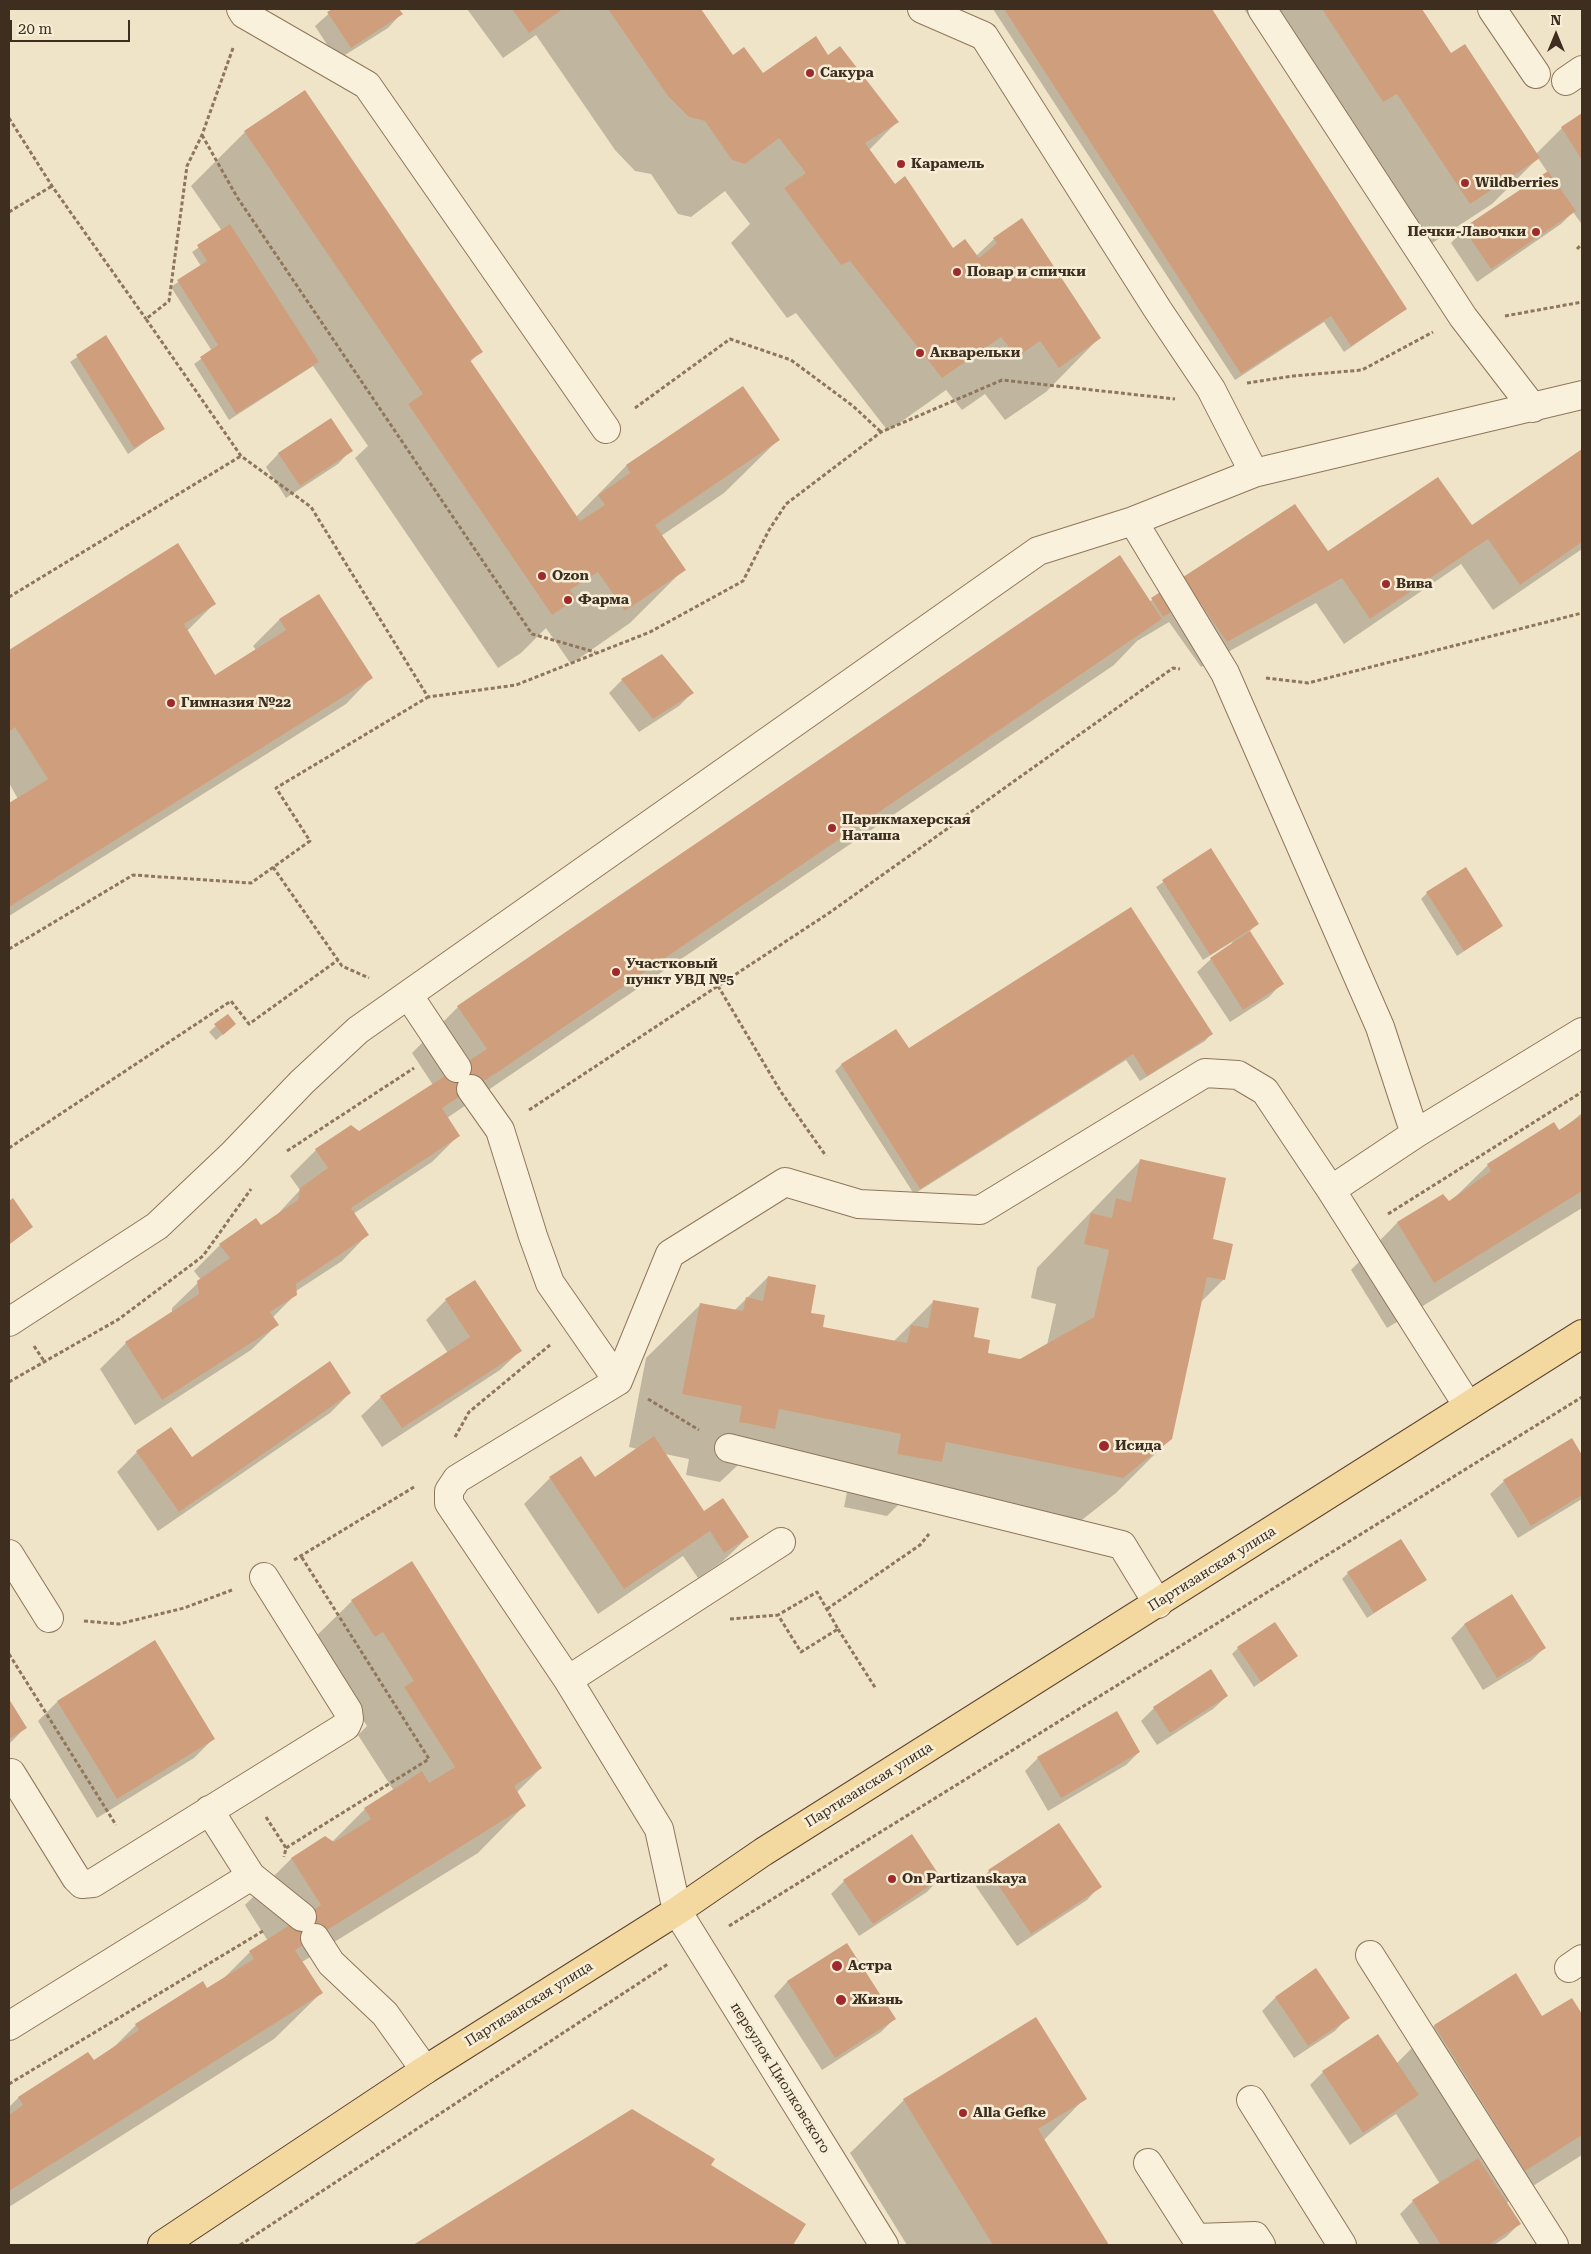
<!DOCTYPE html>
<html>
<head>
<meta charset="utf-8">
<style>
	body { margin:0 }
	#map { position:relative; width:1591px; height:2254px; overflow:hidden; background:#f0e4c8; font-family:"Roboto Serif",serif }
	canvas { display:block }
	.frame { position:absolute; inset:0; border:10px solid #3d2e20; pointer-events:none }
	.north { position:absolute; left:1531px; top:10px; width:50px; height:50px; -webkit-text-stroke:4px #f7eed8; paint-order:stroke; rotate:0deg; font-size:14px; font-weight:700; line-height:20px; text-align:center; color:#3d2e20 }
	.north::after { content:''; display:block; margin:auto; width:18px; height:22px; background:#3d2e20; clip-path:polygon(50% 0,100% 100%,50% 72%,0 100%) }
	.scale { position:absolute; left:10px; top:20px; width:120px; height:22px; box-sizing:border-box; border:2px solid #3d2e20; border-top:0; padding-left:6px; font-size:15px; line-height:18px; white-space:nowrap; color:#3d2e20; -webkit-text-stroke:4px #f7eed8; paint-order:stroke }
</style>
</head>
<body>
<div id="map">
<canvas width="1591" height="2254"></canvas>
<div class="frame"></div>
<div class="north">N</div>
<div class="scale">20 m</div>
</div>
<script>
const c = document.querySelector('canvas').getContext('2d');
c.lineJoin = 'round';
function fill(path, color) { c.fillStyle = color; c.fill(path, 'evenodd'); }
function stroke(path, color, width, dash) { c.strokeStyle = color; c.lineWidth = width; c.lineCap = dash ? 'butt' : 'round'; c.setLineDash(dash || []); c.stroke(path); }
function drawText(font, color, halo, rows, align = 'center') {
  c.font = font + ' "Roboto Serif",serif'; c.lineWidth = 5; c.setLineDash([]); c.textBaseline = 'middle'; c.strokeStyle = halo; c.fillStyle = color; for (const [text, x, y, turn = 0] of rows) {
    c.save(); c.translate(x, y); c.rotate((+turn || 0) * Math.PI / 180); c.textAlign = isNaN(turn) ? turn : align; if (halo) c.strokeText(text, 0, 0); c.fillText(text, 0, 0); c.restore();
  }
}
fill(new Path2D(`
	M334,9H397L401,14L388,28L337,60L315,26Z
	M467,9H700L733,56L762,75L828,57L897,122L869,150L895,185L953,250L976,256L994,239L1022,220L1099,338L1046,392L1005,420L985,394L962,410L946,390L888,431L796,313L787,318L731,243L750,224L725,191L691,217L678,214L651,174L635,171L615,150L536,35L503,58Z
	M993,9H1211L1406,309L1344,352L1324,322L1235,380Z
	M1244,9H1420L1451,55L1536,154L1562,128L1582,115V222L1581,223L1573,212L1561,224L1477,282L1451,243L1464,229L1548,173L1538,158L1492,204L1423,249L1337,148Z
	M305,92L481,351L470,362L576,517L626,466L743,387L778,440L724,493L661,536L684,569L630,623L571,664L546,628L521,653L498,668L355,458L368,446L313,366L229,420L194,364L212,351L171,287L201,266L192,252L222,231L191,186L245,132Z
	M106,337L163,429L128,454L70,362Z
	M351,450L338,464L286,498L266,467L279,453Z
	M1582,450V549L1493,610L1461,564L1344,644L1316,603L1201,667L1169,622L1137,641L1114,665L447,1118L458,1136L432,1162L353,1214L367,1235L342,1261L296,1291V1294L272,1318L277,1325L251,1350L135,1425L100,1369L126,1343L172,1313V1308L201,1280L194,1271L220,1245L261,1227L274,1218L300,1190L290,1176L316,1150L358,1133L433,1085L412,1053L458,1007L1149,602L1295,506L1328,553L1471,527Z
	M177,545L214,604L187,631L215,676L256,650L253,646L279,620L319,595L371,678L346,704L9,916V805L18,799L9,783V651Z
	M662,656L692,693L679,706L639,732L609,693L622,680Z
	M1211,850L1257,924L1249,932L1282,983L1269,997L1230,1022L1197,972L1211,959L1233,944L1232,942L1203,960L1156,887Z
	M1427,893L1502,926L1457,956L1421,899Z
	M228,1015L235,1024L216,1040L209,1032Z
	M896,1031L908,1050L1211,1034L1205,1041L1140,1081L1126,1060L914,1194L835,1071L841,1065Z
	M1582,1113V1208L1387,1328L1351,1270L1397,1223L1443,1196L1449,1203L1488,1165L1554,1124L1559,1132Z
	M1140,1161L1211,1240L1224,1279L1200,1303L1171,1438L1116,1493L1068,1531L905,1498L887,1516L844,1507L848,1487L738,1465L720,1482L686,1475L689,1459L665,1454L704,1512L748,1537L722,1562L698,1578L683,1556L598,1614L524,1504L550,1478H594L638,1449L629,1447L646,1358L700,1305L734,1311L768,1277L810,1314L822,1328L893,1342L934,1301L986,1354L1020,1360L1047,1345L1056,1304L1031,1298L1037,1268Z
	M13,1199L32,1227L9,1245V1202Z
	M446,1300L520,1351L500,1370L382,1447L361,1416L381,1397L448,1353L426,1320Z
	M350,1393L330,1413L158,1531L117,1472L137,1452L192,1459Z
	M1571,1439L1582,1458V1499L1518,1538L1490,1494L1504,1481Z
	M1348,1573L1425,1579L1367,1618L1342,1579Z
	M1512,1595L1544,1648L1531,1661L1483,1690L1451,1638L1464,1625Z
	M352,1601L541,1768L516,1793L524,1806L478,1853L302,1962L321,1993L274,2039L9,2207V2107L19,2097L93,2061L110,2051L136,2025L221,1981L250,1952L268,1941L245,1905L291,1859L325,1838L332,1842L365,1809L394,1791L358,1735L367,1726L336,1677L305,1647Z
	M1238,1648L1297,1656L1254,1687L1232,1654Z
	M1227,1696L1213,1709L1157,1745L1141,1721L1154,1708Z
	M9,1701L25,1728L9,1744Z
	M57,1702L214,1738L194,1758L97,1818L38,1721Z
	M1139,1752L1126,1765L1048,1811L1025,1771L1038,1758Z
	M1059,1825L1100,1886L1087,1900L1017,1946L975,1885L989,1871Z
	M940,1878L927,1892L859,1936L831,1894L844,1881Z
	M846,1944L894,2019L881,2032L822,2070L774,1996L787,1982Z
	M1316,1970L1348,2017L1335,2031L1294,2058L1262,2011L1275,1998Z
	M1515,1975L1542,2017L1571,1999L1582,2017V2155L1506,2203L1519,2224L1506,2237L1494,2245H1420L1400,2214L1413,2201L1440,2184L1396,2114L1350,2145L1310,2085L1323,2072L1396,2064L1434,2026Z
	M1085,2098L1043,2141L1107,2245H907L850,2153L904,2100Z
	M632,2110L710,2166L804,2224L791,2245H416Z`), '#0003');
fill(new Path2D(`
	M332,9H399L403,14L351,48L327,12Z
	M512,9H563L529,33Z
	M608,9H701L733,55L744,47L763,73L816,36L828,55L840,46L899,122L865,143L895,184L905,176L953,248L965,239L979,258L997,243L993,238L1022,218L1101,338L1059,368L1040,341L1017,357L1001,337L942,378L850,261L841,265L784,188L806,173L779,138L745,164L732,160L705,121L689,117L668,96Z
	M1004,9H1212L1407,309L1351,346L1331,316L1241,374Z
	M1322,9H1422L1451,53L1465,44L1540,158L1470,204L1397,94L1383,102Z
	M305,90L483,352L470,360L580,521L605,505L598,495L630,473L626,465L743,386L780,440L655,525L686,570L625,611L598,572L570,590L576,599L552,615L408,404L423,394L244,131Z
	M1582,113V160L1561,127Z
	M1548,171L1576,211L1491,269L1463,228Z
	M230,224L319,362L236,414L200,357L218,345L177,280L207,261L197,245Z
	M106,335L165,429L134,448L76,355Z
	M331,418L353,451L300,486L278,453Z
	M1582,449V542L1520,585L1488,539L1370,619L1342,578L1227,642L1196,597L1163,617L1151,598L1295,504L1328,551L1438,477L1472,525Z
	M178,543L216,604L184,624L215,675L286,630L279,619L319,594L373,678L9,907V803L48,779L15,727L9,732V650Z
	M1120,555L1162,619L501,1070L442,1108L460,1136L351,1208L369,1235L296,1284L297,1295L270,1312L279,1325L162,1400L125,1342L199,1294L197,1281L230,1258L219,1244L256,1218L261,1225L298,1200L300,1188L328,1168L315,1149L351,1125L359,1131L487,1049L457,1006Z
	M662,654L694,693L653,719L621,679Z
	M1211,848L1259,924L1210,955L1162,880Z
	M1466,867L1503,926L1464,951L1426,892Z
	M1131,907L1213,1034L1147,1076L1133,1054L920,1189L841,1064L896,1029L909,1048Z
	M1250,931L1284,984L1243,1010L1210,958Z
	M228,1014L236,1024L223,1035L214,1024Z
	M1582,1115V1191L1434,1283L1397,1222L1443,1194L1449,1201L1491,1171L1487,1164L1554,1122L1559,1130Z
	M1140,1159L1226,1178L1213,1239L1233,1244L1225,1280L1207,1277L1172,1439L1123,1478L946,1442L942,1462L897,1454L901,1434L779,1409L775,1429L739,1422L742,1406L682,1394L700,1303L743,1311L746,1297L763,1301L768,1276L816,1285L811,1313L825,1315L823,1327L907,1343L911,1325L928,1328L933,1300L979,1308L974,1337L990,1340L988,1353L1020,1359L1094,1317L1109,1250L1084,1244L1091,1213L1112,1218L1116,1198L1131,1202Z
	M13,1198L33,1227L9,1244V1201Z
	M475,1280L522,1351L402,1428L380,1396L470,1337L445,1299Z
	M330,1361L351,1393L179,1512L136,1451L171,1427L192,1457Z
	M654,1436L704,1511L723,1498L749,1537L724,1553L710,1531L624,1589L549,1477L581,1456L595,1477Z
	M1572,1438L1582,1455V1495L1531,1526L1503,1480Z
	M1401,1539L1427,1580L1374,1613L1347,1572Z
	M412,1561L542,1768L514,1786L526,1806L295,1950L323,1993L9,2191V2115L23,2105L18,2097L88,2052L94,2060L139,2030L135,2024L203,1981L207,1988L254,1959L249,1951L321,1905L291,1858L325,1836L334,1842L371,1819L364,1808L422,1771L429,1783L455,1767L404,1687L414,1681L383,1632L375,1637L351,1600Z
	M1512,1594L1546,1648L1497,1678L1464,1624Z
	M1275,1622L1298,1656L1261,1682L1237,1647Z
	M155,1640L215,1739L117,1799L57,1701Z
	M1211,1669L1228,1696L1170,1733L1153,1707Z
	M9,1699L27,1728L9,1739Z
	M1117,1711L1140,1752L1061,1798L1037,1757Z
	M1059,1823L1102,1887L1031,1934L988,1870Z
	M912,1834L941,1878L873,1924L843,1880Z
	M847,1943L896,2019L835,2058L787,1981Z
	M1316,1968L1350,2018L1308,2046L1275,1997Z
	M1516,1973L1542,2016L1572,1998L1582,2014V2135L1525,2171L1434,2025Z
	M1036,2017L1087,2099L1038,2129L1109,2245H993L903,2099Z
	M1378,2034L1419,2095L1363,2133L1322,2071Z
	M632,2109L715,2159L711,2165L806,2224L793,2245H413Z
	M1478,2158L1521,2224L1488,2245H1441L1412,2200Z`), '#cf9f7d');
const minor = new Path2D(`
	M241,9L244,14L367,85L606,429
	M922,9L984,36L1158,310L1211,389L1254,473
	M1262,9L1463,317L1533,408
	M1492,9L1536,74
	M1566,81L1582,70
	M1133,521L1225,673L1380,1027L1415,1134L1331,1190L1468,1406
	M409,996L457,1068
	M471,1089L500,1130L533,1236L550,1283L618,1381L457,1479L449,1491V1503L568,1680L659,1829L677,1911L884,2245
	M1415,1134L1582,1032
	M9,1322L157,1226L232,1155L302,1082L358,1030L1038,551L1133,521L1254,473L1582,395
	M618,1381L670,1254L785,1182L859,1204L980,1210L1205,1073L1238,1075L1265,1091L1331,1190
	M729,1448L1122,1545L1158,1604
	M9,1554L49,1618
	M568,1680L781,1542
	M11,1773L76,1878L82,1884L93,1883L346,1726L349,1719L348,1711L264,1577
	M209,1810L251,1876
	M315,1938L331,1963L385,2014L425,2070
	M1370,1955L1554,2245
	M1569,1968L1582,1959
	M9,2026L251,1876L302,1917
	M1251,2100L1342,2245
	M1148,2163L1196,2238L1255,2236L1261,2245`);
const major = new Path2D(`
	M162,2245L425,2070L677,1911L763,1852L1582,1334`);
stroke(minor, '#8d765c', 30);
stroke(major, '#5b4430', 30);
stroke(new Path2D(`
	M233,48L202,135L187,166L169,301L146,319L241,456L311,507L428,697L516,685L650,632L743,581L769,530L786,504L881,432L1002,380L1175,399
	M9,118L52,186L146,319
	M202,135L237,197L532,634L595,652
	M9,212L52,186
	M1577,249L1582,244
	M1505,316L1582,302
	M1247,383L1293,376L1362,370L1433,332
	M635,408L730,339L791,360L853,406L881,432
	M9,597L241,456
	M1266,678L1308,683L1582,613
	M273,867L342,966L369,978
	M9,949L133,875L251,883L310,841L276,788L428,697
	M718,986L781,1092L826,1156
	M529,1110L829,913L1173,668L1180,669
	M9,1148L231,1001L249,1024L338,960
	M287,1151L414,1068
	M1388,1214L1582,1092
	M34,1346L44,1361
	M9,1382L119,1319L203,1256L251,1189
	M648,1399L699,1430
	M455,1437L469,1412L550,1345
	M294,1560L414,1487
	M827,1609L920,1545L929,1534
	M730,1619L778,1615L801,1652L838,1629L817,1592L778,1615
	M84,1621L119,1624L184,1608L232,1590
	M838,1629L876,1689
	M9,1654L116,1825
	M266,1817L286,1848L284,1857
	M286,1848L429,1759L301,1556
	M729,1926L1582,1397
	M9,2084L263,1931
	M240,2245L668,1964`), '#8d765c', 3, [4, 2.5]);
stroke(minor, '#faf1dc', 28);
stroke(major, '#f3d9a0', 28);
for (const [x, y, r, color] of [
	[810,73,5,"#9e2a2b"],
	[901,164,5,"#9e2a2b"],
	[1465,183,5,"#9e2a2b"],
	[1536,232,5,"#9e2a2b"],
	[957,272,5,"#9e2a2b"],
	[920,353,5,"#9e2a2b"],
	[542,576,5,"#9e2a2b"],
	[1386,584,5,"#9e2a2b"],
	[568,600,5,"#9e2a2b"],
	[171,703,5,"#9e2a2b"],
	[832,828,5,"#9e2a2b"],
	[616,972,5,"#9e2a2b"],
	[1104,1446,6,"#9e2a2b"],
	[892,1879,5,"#9e2a2b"],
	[837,1966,6,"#9e2a2b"],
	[841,2000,6,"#9e2a2b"],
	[963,2113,5,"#9e2a2b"]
]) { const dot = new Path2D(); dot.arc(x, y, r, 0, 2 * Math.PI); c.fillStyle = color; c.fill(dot); stroke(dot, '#f7eed8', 2); }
drawText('bold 14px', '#3d2e20', '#f7eed8', [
	["Сакура",820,73],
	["Карамель",911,164],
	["Wildberries",1475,183],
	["Печки-Лавочки",1526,232,"right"],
	["Повар и спички",967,272],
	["Акварельки",930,353],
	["Ozon",552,576],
	["Вива",1396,584],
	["Фарма",578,600],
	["Гимназия №22",181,703],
	["Парикмахерская",842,820],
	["Наташа",842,836],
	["Участковый",626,964],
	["пункт УВД №5",626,980],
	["Исида",1115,1446],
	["On Partizanskaya",902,1879],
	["Астра",848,1966],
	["Жизнь",852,2000],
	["Alla Gefke",973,2113]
], 'left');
drawText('14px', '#3d2e20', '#f7eed8', [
	["Партизанская улица",1212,1569,-32],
	["Партизанская улица",869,1785,-32],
	["Партизанская улица",529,2004,-32],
	["переулок Циолковского",780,2078,58]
]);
</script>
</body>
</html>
